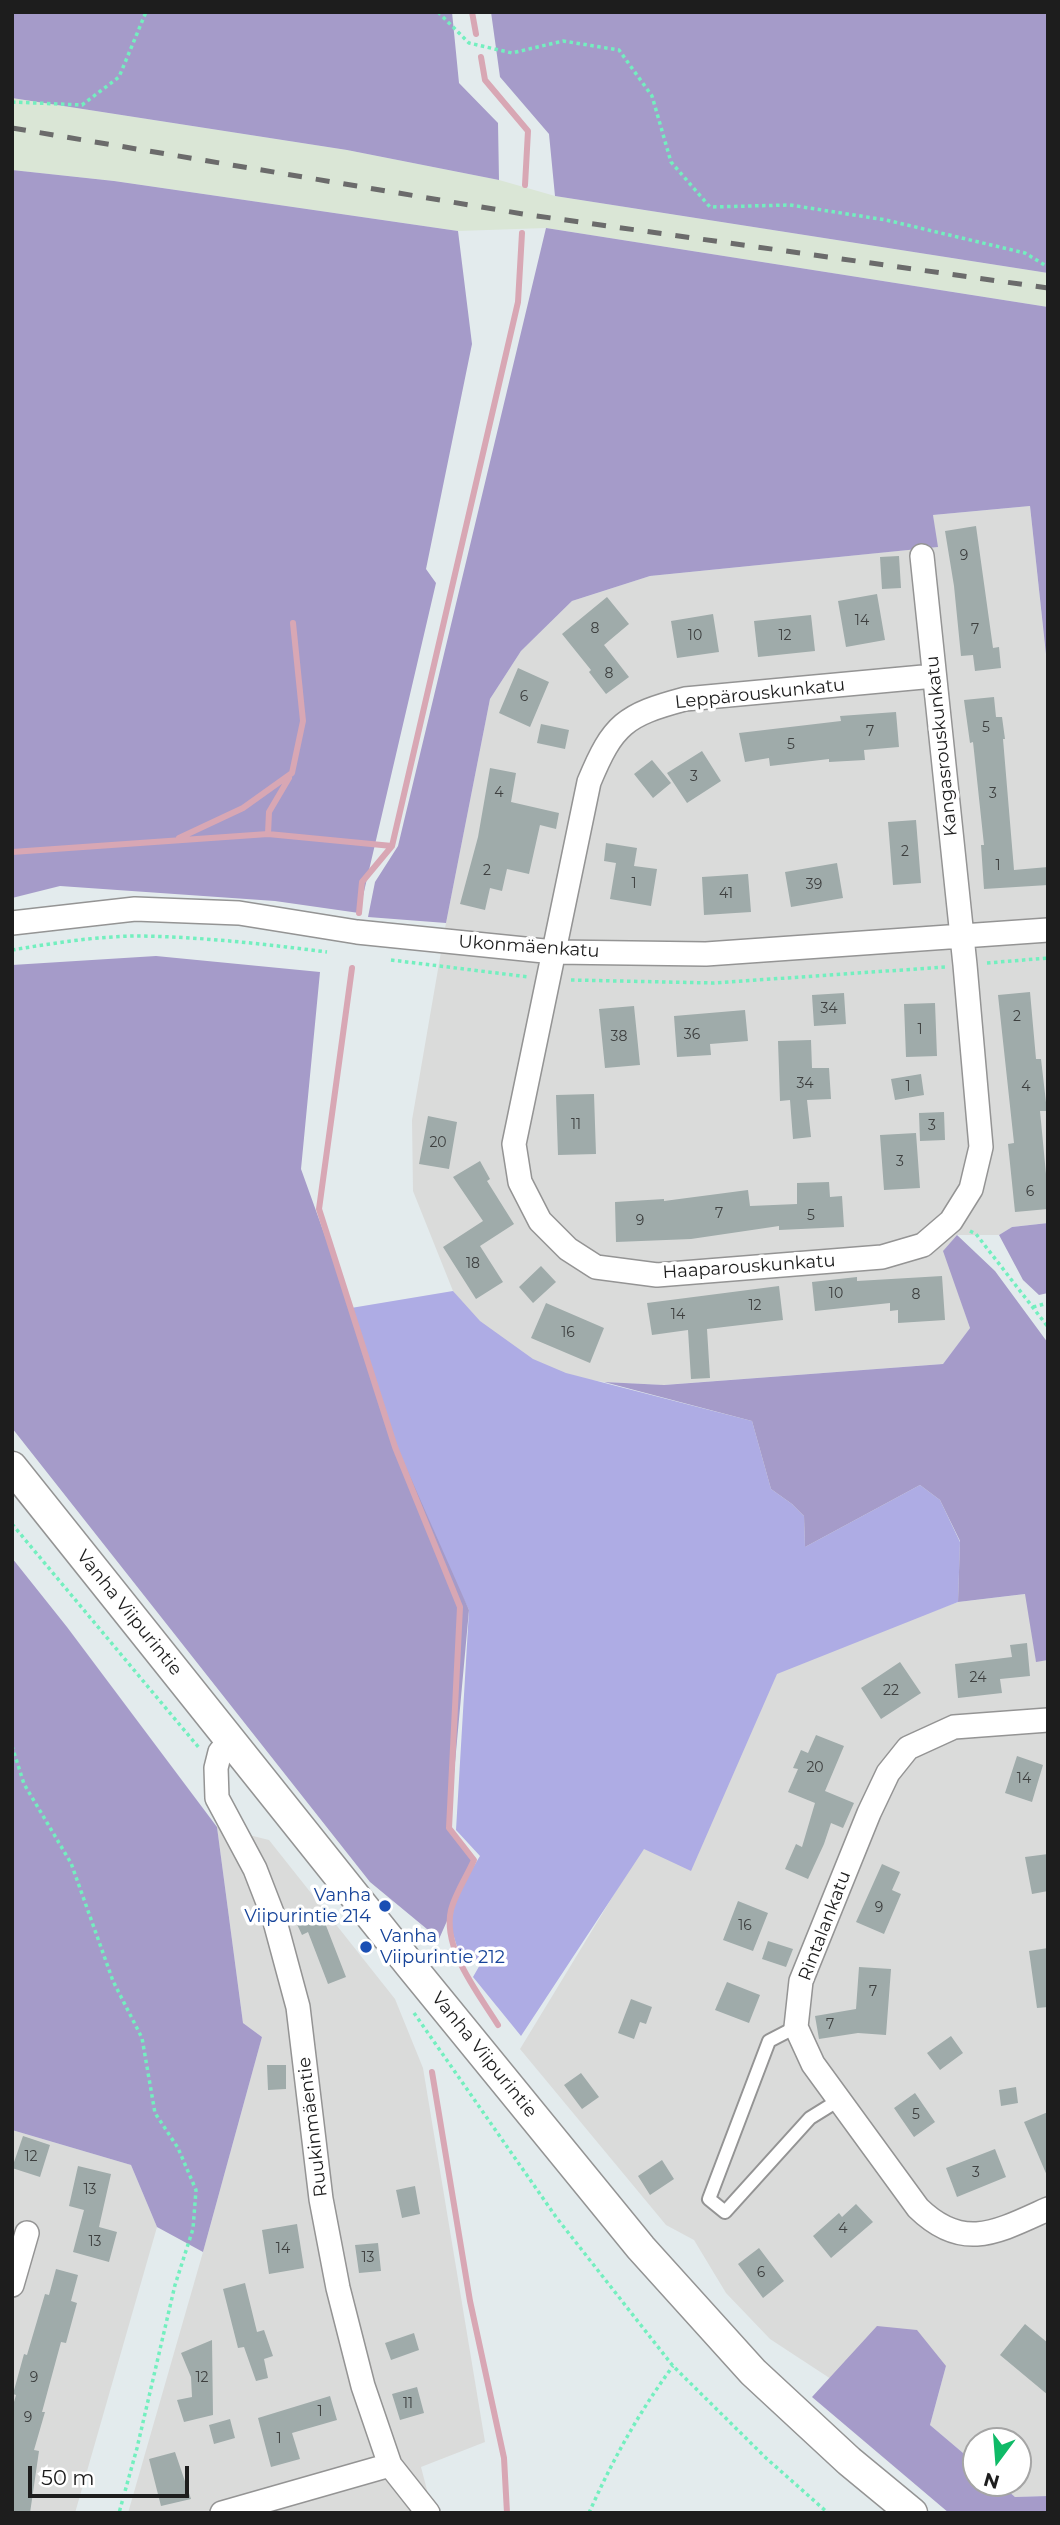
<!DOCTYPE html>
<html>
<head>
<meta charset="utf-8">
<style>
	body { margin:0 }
	#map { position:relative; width:1060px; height:2525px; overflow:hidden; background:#e3ebed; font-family:Montserrat,sans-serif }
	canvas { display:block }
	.frame { position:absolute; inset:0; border:14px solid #1d1d1d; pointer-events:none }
	.north { position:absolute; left:962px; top:2427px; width:70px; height:70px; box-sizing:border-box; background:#fff; border:2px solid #a5a5a5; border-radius:50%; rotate:196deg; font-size:19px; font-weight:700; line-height:28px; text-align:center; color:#1d1d1d }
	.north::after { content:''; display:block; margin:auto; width:24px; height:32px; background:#0fba67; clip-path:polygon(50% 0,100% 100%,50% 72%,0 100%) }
	.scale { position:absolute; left:28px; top:2466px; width:161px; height:32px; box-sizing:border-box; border:4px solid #1d1d1d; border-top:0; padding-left:9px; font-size:21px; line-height:24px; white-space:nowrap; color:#1d1d1d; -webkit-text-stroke:5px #fff; paint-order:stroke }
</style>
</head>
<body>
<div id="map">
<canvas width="1060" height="2525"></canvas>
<div class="frame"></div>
<div class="north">N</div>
<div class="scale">50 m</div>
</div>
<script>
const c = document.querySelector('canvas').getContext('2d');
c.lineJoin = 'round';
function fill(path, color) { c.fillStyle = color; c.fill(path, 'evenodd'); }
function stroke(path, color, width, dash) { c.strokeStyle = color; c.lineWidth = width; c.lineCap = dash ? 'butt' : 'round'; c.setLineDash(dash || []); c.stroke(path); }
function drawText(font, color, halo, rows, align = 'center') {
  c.font = font + ' Montserrat,sans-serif'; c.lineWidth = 7; c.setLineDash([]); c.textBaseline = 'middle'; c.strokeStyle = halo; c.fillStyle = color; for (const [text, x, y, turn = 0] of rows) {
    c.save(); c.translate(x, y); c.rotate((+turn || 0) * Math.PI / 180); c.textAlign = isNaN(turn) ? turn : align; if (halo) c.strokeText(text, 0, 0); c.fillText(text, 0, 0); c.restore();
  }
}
fill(new Path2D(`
	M1030,506L1048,674V1223L1012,1227L999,1235H957L944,1250L970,1328L943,1364L663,1385L604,1382L565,1376L530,1360L477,1322L453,1291L413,1191L412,1120L446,923L490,699L521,651L572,601L650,576L937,547L933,515Z
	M1026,1594L1036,1661L1048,1660V2496L1015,2497L999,2483H1018V2441H976V2464L930,2425L946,2366L831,2379L770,2339L726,2293L694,2240L666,2225L520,2049L644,1845L776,1670L958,1602Z
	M217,1827L269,1840L395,1999L423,2068L485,2442L421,2467L433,2513H128L203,2252L262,2037L243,2023Z
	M12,2130L131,2165L157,2227L75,2513H12Z`), '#dadbda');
fill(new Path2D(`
	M12,98L347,150L499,180L555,196L1048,273V307L546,228L458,231L114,181L12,170Z`), '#dae6d6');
fill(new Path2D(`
	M453,1291L480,1321L533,1359L566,1373L752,1421L771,1489L792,1504L804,1516L805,1547L920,1485L940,1500L960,1542L958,1602L777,1674L691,1871L644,1849L521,2036L473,1977L481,1963L459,1953L446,1912L480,1856L456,1830L469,1610L387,1447L351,1308Z`), '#aeace4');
fill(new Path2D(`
	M12,12H452L459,83L498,123L499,180L347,150L12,98Z
	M491,12H1048V273L555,196L549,134L500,77Z
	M12,170L114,181L458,231L472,344L426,569L436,583L359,913L275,901L60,886L12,898Z
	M546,228L1048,307V673L1030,506L933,515L938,547L650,576L572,601L521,651L490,699L446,923L368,917L375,882L398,846Z
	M156,956L320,972L301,1169L351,1308L390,1431L469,1610L449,1828L474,1860L439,1939L370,1882L12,1428V965Z
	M1048,1223V1293L1039,1295L1023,1280L999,1235L1012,1227Z
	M957,1235L995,1271L1048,1343V1660L1036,1662L1025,1594L958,1602L960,1541L940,1500L920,1485L805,1547L804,1516L792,1504L771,1489L752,1421L604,1382L664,1385L943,1364L970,1328L943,1251Z
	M12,1558L67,1627L217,1827L243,2023L262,2037L203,2252L157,2227L131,2165L12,2130Z
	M877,2326L917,2330L946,2366L930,2425L976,2464V2483H999L1015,2497L1048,2496V2513H949L812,2397Z`), '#a59bc9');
stroke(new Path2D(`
	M472,12L476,34
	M481,57L485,80L528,131L525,185
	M268,834L269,812L289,778
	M179,838L243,808L292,773L303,721L293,623
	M12,852L268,834L392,846
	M359,913L362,882L392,846L518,302L522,233
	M352,968L319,1209L395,1447L460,1607L449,1828L474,1860C467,1876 455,1894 451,1910C442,1949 479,1994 498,2025
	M432,2072L470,2301L504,2458L507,2513`), '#d8a7b4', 6);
fill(new Path2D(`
	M976,526L993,648L999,647L1001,668L975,671L973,655L961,656L954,586L945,531Z
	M899,556L901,588L882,589L880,557Z
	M877,594L885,640L846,647L838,601Z
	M607,597L629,624L604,645L629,677L606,694L589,672L591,670L562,634Z
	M713,614L719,652L677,658L671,621Z
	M811,615L815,651L758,657L754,621Z
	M518,668L549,682L530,727L499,713Z
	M994,697L996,717H1002L1005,739H1003L1014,870L1048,867V885L984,889L981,845H984L973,742L970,743L964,700Z
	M896,712L899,747L864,750L865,760L829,762V759L770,766L769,758L745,762L739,733L841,721L840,716Z
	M541,724L569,730L565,749L537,743Z
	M702,751L721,781L687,803L667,773Z
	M652,760L671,783L653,798L634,774Z
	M490,768L516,773L511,802L559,813L556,829L540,825L529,874L507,869L502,891L490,888L485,910L460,904L478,837Z
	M916,820L921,883L893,885L888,822Z
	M606,843L637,848L634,866L657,869L651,906L610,899L616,863L604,861Z
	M837,863L843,898L791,907L785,872Z
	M748,874L751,912L704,915L702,877Z
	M1030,992L1036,1059H1041L1047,1111H1040L1046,1174H1048V1209L1015,1212L1008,1144L1014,1143L998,995Z
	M844,993L846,1024L814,1026L812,995Z
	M935,1003L937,1056L906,1057L904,1004Z
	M634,1006L640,1065L605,1068L599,1009Z
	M745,1010L748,1041L710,1044L711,1055L677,1057L674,1016Z
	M811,1040L812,1068H829L831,1099L807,1100L811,1137L793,1139L790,1100L780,1101L778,1041Z
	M921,1074L924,1095L895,1100L891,1079Z
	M594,1094L596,1154L558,1155L556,1095Z
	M944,1112L945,1140L920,1141L919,1113Z
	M428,1116L457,1122L449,1169L419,1164Z
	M916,1133L920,1188L884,1190L880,1135Z
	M480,1161L490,1179L487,1181L514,1224L480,1246L503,1282L476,1299L443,1247L483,1221L453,1177Z
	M829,1182L830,1197L842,1196L844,1227L779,1230V1226L691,1239L616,1242L615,1202L664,1199V1201L748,1190L750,1206L797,1204V1183Z
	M541,1266L556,1282L533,1303L519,1287Z
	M942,1276L945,1320L898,1323V1310L890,1311V1303L815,1311L812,1282L857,1277V1281Z
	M779,1286L783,1320L707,1329L710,1378L691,1379L688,1330L652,1335L647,1303Z
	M546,1303L604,1328L590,1363L531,1338Z
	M1027,1643L1030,1676L1000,1679L1002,1693L958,1698L955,1664L1012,1657L1010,1645Z
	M900,1662L921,1693L881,1719L861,1688Z
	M816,1735L844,1746L825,1791L854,1803L843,1828L831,1823L824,1844L808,1879L785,1869L796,1844L802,1847L815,1803L788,1792L798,1769L793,1768L801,1750L808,1753Z
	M1017,1756L1043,1765L1032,1802L1005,1793Z
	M1048,1854V1891L1032,1894L1025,1857Z
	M882,1864L900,1872L892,1890L901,1894L884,1934L856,1922Z
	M738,1901L768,1913L753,1951L723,1940Z
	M319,1907L327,1922L325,1923L346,1977L328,1984L308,1932L302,1935L295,1920Z
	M768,1941L793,1949L786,1967L762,1959Z
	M1048,1948V2007L1037,2008L1029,1951Z
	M859,1967L891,1969L886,2035L858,2033L819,2039L815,2016L856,2009Z
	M727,1982L760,1995L749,2023L715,2010Z
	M631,1999L652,2007L646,2024L640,2022L634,2039L618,2033Z
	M951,2036L963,2053L940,2070L927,2053Z
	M267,2065H286V2089L268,2090Z
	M581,2073L599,2097L582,2109L564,2085Z
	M1016,2087L1018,2103L1001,2106L999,2090Z
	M915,2093L935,2122L914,2137L894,2108Z
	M1048,2112V2178L1024,2122Z
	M23,2136L50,2145L40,2177L12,2168Z
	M995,2149L1006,2177L957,2197L946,2168Z
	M662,2160L674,2179L650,2195L638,2176Z
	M78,2166L111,2174L99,2227L117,2232L109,2262L73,2252L84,2210L69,2206Z
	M415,2186L420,2214L402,2218L396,2190Z
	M856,2204L873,2222L831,2258L813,2236L839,2213L842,2217Z
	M297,2224L304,2268L269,2274L262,2230Z
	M378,2243L381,2271L359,2273L355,2245Z
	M759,2248L784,2281L763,2298L738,2264Z
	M56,2269L78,2275L71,2301L77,2303L66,2343L61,2342L42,2412H45L34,2450L39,2451L30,2513L12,2511V2409L16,2395L13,2394L24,2354L27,2355L45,2294L49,2295Z
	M245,2283L257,2332L264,2330L273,2356L264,2359L268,2378L256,2381L244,2347L238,2348L223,2289Z
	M1025,2324L1048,2343V2395L1000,2355Z
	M414,2333L419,2350L391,2360L385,2343Z
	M212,2340L213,2415L184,2422L177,2400L192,2397L191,2377L181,2353Z
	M417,2387L424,2413L400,2420L392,2394Z
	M330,2396L337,2420L292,2433L300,2459L271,2467L258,2418Z
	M230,2419L235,2438L214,2444L209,2425Z
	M175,2452L191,2499L161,2506L149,2459Z`), '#9fabaa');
const service = new Path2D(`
	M796,2027L769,2041L709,2199L725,2212L810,2118L839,2100`);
const minor = new Path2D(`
	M922,556L965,965L981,1147L971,1189L951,1221L923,1245L882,1257L657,1275L596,1267L568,1249L540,1221L520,1182L514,1144L589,782C613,724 625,715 685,699L934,676
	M12,923L135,909L239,913L357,932L554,952L706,954L1048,930
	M1048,1720L954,1727L908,1748L888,1773L869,1813L801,1981L796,2027L813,2064L918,2208C963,2252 997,2232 1048,2209
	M231,1740L220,1752L216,1768L217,1798L255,1869L274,1918L298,2007L321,2199L338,2288L363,2386L390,2465L428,2513
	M12,2285L27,2233
	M222,2513L390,2465`);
const tertiary = new Path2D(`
	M12,1467L410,1965L641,2248L753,2372L849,2461L912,2513`);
stroke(service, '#949494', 16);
stroke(minor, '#949494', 26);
stroke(tertiary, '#949494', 33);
stroke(new Path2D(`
	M438,12L469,43L512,53L563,41L619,50L652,96L671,162L710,207L790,205L886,220L1025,253L1048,267
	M12,102L82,105L119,77L146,12
	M12,950C54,943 98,936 140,936C203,937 265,944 327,952
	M391,960L529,977
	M987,963L1048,958
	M571,980L714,983L945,967
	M970,1231L976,1234L1048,1327
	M1033,1307L1048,1303
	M12,1524L200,1749
	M12,1746L24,1784L71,1863L113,1981L142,2038L155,2113L178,2148L196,2190L193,2229L175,2285L137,2448L119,2513
	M414,2013L556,2217L673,2366L766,2458L828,2513
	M589,2513C612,2461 639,2412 673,2366`), '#73efbf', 3.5, [3.5, 3.5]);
stroke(service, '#fff', 12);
stroke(minor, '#fff', 23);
stroke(tertiary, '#fff', 30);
stroke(new Path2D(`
	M12,128L523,214L1048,288`), '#6b6b6b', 5, [14, 14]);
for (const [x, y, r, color] of [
	[385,1906,7,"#1a4fb4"],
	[366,1947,7,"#1a4fb4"]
]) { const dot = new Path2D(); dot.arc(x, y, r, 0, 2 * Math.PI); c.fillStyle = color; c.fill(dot); stroke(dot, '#fff', 2.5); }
drawText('14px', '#3e4040', null, [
	["9",964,556],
	["14",862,621],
	["8",595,629],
	["7",975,630],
	["10",695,636],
	["12",785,636],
	["8",609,674],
	["6",524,697],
	["5",986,728],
	["7",870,732],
	["5",791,745],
	["3",694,777],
	["4",499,793],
	["3",993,794],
	["2",905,852],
	["1",998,866],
	["2",487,871],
	["1",634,884],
	["39",814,885],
	["41",726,894],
	["34",829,1009],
	["2",1017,1017],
	["1",920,1030],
	["36",692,1035],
	["38",619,1037],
	["34",805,1084],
	["1",908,1087],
	["4",1026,1087],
	["11",576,1125],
	["3",932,1126],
	["20",438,1143],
	["3",900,1162],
	["6",1030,1192],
	["7",719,1214],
	["5",811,1216],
	["9",640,1221],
	["18",473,1264],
	["10",836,1294],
	["8",916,1295],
	["12",755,1306],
	["14",678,1315],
	["16",568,1333],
	["24",978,1678],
	["22",891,1691],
	["20",815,1768],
	["14",1024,1779],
	["9",879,1908],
	["16",745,1926],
	["7",873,1992],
	["7",830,2025],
	["5",916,2115],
	["12",31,2157],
	["3",976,2173],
	["13",90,2190],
	["4",843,2229],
	["13",95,2242],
	["14",283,2249],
	["13",368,2258],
	["6",761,2273],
	["9",34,2378],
	["12",202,2378],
	["11",408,2404],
	["1",320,2412],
	["9",28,2418],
	["1",279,2439]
]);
drawText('18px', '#1d1d1d', '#fff', [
	["Leppärouskunkatu",760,694,-6],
	["Kangasrouskunkatu",942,746,-96],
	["Ukonmäenkatu",529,947,4],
	["Haaparouskunkatu",749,1267,-4],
	["Vanha Viipurintie",129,1613,51],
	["Rintalankatu",825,1926,-69],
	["Vanha Viipurintie",484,2055,51],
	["Ruukinmäentie",313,2127,-97]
]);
drawText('18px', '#164399', '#fff', [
	["Vanha",371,1896],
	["Viipurintie 214",371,1917],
	["Vanha",380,1937,"left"],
	["Viipurintie 212",380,1958,"left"]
], 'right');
</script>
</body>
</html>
